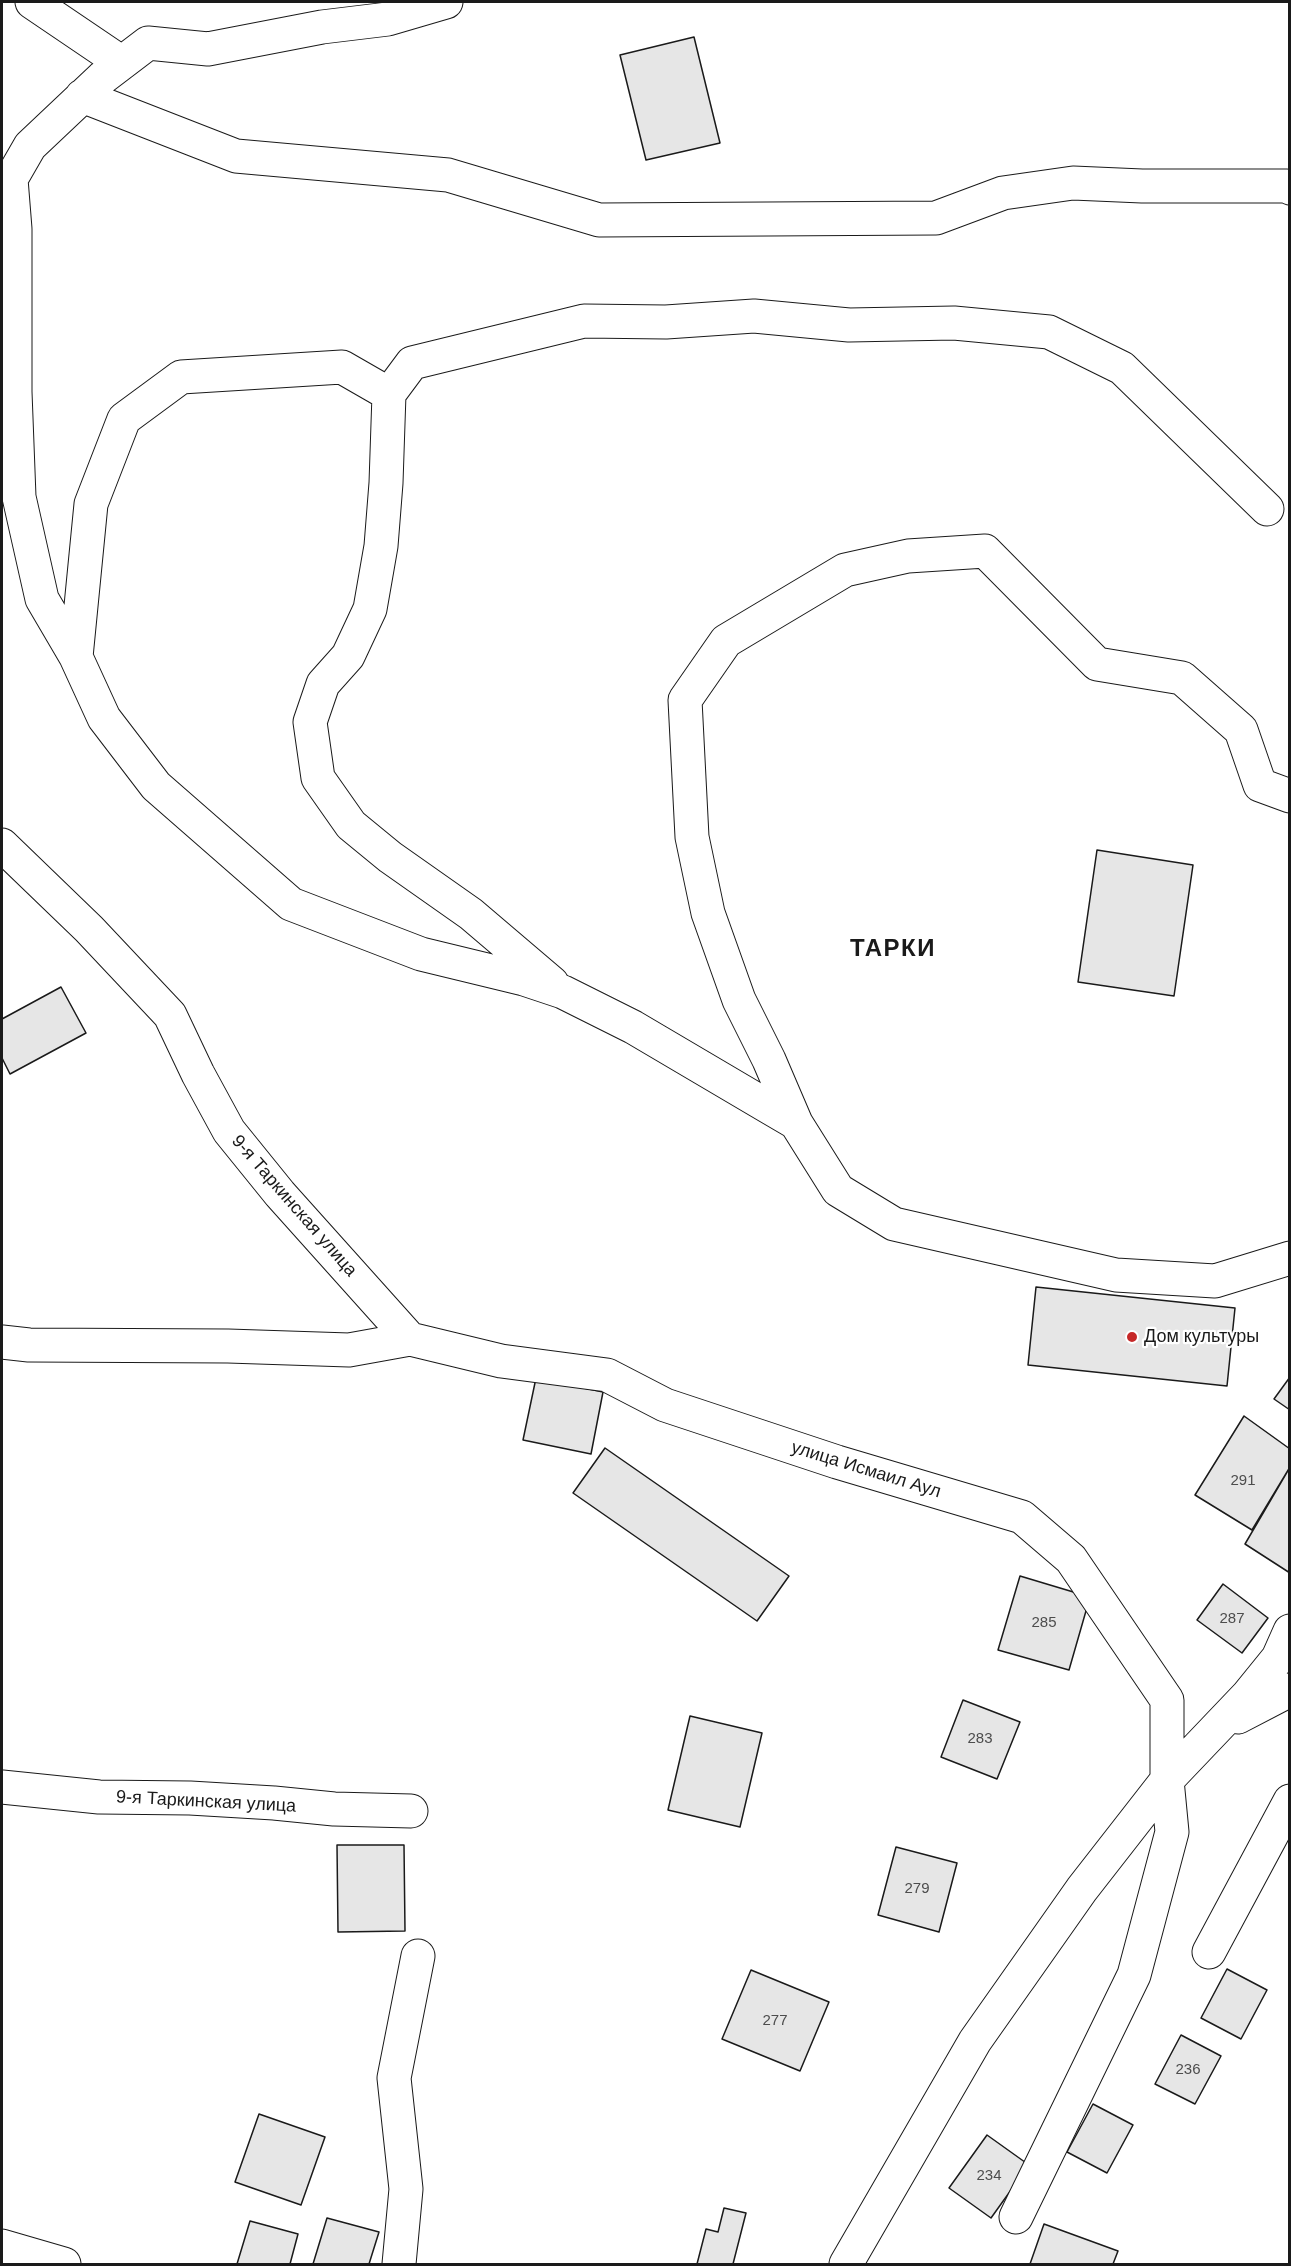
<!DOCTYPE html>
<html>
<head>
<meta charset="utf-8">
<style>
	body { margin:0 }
	#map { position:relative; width:1291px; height:2266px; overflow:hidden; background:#fff; font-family:Arial,sans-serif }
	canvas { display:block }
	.frame { position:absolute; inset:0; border:3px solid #1a1a1a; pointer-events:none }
</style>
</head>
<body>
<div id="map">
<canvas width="1291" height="2266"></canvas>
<div class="frame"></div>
</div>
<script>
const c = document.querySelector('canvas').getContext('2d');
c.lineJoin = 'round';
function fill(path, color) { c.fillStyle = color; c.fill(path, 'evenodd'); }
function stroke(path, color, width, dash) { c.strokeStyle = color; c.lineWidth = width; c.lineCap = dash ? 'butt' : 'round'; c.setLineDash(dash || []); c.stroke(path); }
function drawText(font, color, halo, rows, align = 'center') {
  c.font = font + ' Arial,sans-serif'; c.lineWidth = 4.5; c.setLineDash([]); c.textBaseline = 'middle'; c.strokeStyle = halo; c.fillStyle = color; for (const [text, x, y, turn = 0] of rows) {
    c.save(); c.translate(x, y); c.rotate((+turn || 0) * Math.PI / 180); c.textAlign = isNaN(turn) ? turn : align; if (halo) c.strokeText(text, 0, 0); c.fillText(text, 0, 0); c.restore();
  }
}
const building = new Path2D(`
	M694,37L720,143L646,160L620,55Z
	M1097,850L1193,865L1174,996L1078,982Z
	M61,987L86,1033L10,1074L2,1058V1019Z
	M1036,1287L1235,1308L1227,1386L1028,1365Z
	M1290,1377V1410L1274,1399Z
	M536,1378L603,1392L591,1454L523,1440Z
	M1244,1416L1290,1449V1467L1252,1530L1195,1495Z
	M605,1448L789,1576L757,1621L573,1493Z
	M1290,1467V1573L1245,1544Z
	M1020,1576L1090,1597L1069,1670L998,1650Z
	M1223,1584L1268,1618L1242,1653L1197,1620Z
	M963,1700L1020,1722L997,1779L941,1757Z
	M690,1716L762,1733L740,1827L668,1810Z
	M337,1845H404L405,1931L338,1932Z
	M896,1847L957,1863L939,1932L878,1915Z
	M1227,1969L1267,1990L1241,2039L1201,2018Z
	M751,1970L829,2002L800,2071L722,2039Z
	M1181,2035L1221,2056L1195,2104L1155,2084Z
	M1093,2104L1133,2125L1107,2173L1067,2152Z
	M259,2114L325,2137L301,2205L235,2182Z
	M987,2135L1029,2165L991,2218L949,2188Z
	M724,2208L746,2213L733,2264H697L706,2229L718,2232Z
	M327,2218L379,2232L369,2264H313Z
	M250,2221L298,2234L290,2264H237Z
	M1044,2224L1118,2251L1113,2264H1030Z`);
fill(building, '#e6e6e6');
stroke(building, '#1a1a1a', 1.5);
const minor = new Path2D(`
	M32,2L122,63
	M446,2L388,19L322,27L208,49L148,43L102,78L30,146L11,179L15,229V392L19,497L42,599L76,657L104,718L156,786L291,904L421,954L524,979L563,992L633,1027L767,1106L796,1123L838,1190L894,1224L1116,1275L1215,1281L1290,1258
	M82,96L236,156L448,175L599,220L936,218L1003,193L1073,183L1142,186H1287L1290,188
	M76,657L91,504L124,419L181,377L342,367L389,394
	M2,845L89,929L170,1015L198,1074L229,1131L280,1194L410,1339L349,1350L228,1346L29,1345L2,1342
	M552,983L471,914L390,857L351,825L318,778L310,722L323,684L348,656L370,609L381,546L386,483L389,394L412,363L584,321L666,322L754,316L849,325L954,323L1049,332L1122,368L1267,509
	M796,1123L769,1060L739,1000L708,913L692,837L685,700L726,641L845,570L908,556L985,551L1097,664L1182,678L1241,730L1260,785L1290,796
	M410,1339L501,1361L607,1375L665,1405L837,1462L1022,1517L1071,1559L1167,1700V1780L1172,1832L1134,1975L1016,2217
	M1238,1717L1290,1690
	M2,1787L99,1797L190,1798L274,1803L334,1809L411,1811
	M1209,1952L1290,1801
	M2,2246L64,2264
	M399,2264L406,2189L394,2078L418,1956
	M846,2264L975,2041L1082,1889L1167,1780L1248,1695L1278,1658L1290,1631`);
stroke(minor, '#1a1a1a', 35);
stroke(minor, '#fff', 33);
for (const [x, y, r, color] of [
	[1132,1337,6,"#c62828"]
]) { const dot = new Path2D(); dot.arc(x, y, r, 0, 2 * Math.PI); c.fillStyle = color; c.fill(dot); stroke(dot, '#fff', 2); }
drawText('15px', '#4d4d4d', null, [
	["291",1243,1481],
	["287",1232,1619],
	["285",1044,1623],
	["283",980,1739],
	["279",917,1889],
	["277",775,2021],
	["236",1188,2070],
	["234",989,2176]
]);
drawText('18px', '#1a1a1a', '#fff', [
	["9-я Таркинская улица",294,1206,49],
	["улица Исмаил Аул",866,1470,17],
	["9-я Таркинская улица",206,1802,3]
]);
drawText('18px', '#1a1a1a', '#fff', [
	["Дом культуры",1144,1337]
], 'left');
c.letterSpacing = '1.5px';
drawText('bold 24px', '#1a1a1a', '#fff', [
	["ТАРКИ",893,949]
]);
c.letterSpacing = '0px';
</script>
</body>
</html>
